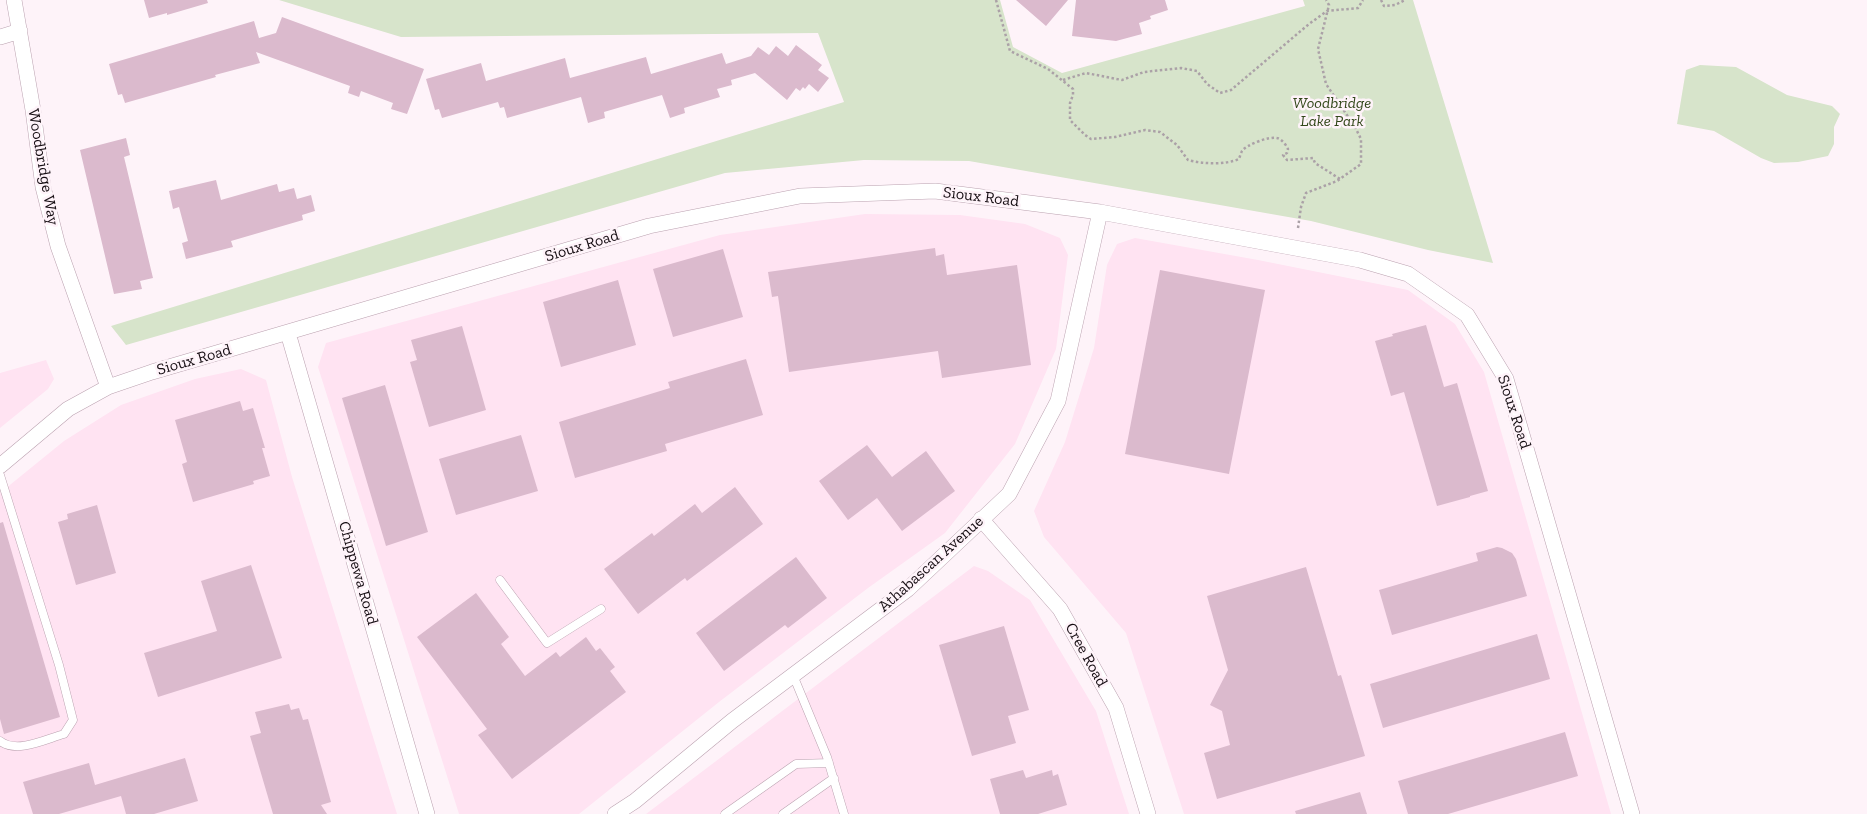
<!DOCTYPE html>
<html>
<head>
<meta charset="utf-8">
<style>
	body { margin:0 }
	canvas { display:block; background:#fef3f9 }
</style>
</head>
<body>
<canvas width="1867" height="814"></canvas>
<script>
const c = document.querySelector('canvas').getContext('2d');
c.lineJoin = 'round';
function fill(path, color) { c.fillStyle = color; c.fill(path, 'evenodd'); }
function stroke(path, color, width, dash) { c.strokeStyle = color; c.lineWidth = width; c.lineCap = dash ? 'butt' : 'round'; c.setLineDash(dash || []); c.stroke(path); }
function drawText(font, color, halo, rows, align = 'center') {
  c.font = font + ' "Zilla Slab",serif'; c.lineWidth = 5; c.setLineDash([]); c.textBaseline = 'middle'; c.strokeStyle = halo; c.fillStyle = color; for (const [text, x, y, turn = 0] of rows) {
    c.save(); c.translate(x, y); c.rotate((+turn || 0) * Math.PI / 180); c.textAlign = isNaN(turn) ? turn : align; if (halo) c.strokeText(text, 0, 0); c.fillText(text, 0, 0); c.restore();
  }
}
fill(new Path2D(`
	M865,214L960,215L1025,224L1060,238L1068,255L1056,349L1015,444L945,533L868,588L719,702L579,814H459L318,367L326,343L720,235Z
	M1135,238L1258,260L1408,290L1455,324L1484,372L1611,814H1184L1126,633L1044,537L1034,511L1065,442L1094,348L1107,265L1117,244Z
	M46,360L54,379L48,389L0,428V373Z
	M241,369L266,380L292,477L397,814H0V493L64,441L121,405L195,379Z
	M974,566L988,571L1030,600L1096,711L1129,814H646Z`), '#ffe3f2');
fill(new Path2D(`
	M279,0H1000L1013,47L1062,73L1305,6L1303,0H1413L1493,263L1428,250L1311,221L969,161L864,160L725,173L126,345L111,326L844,102L818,33L401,37Z
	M1700,65L1736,67L1787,95L1832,106L1840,114L1834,127V144L1828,156L1798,162L1774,163L1761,158L1714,131L1677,124L1686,70Z`), '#d7e4cb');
fill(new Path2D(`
	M144,0H207L208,3L167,15V13L149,18Z
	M1016,0H1068L1046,26Z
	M1076,0H1165L1168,10L1150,16L1151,19L1139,23L1142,34L1116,41L1072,36Z
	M282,17L424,69L407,114L391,109L393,103L361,91L359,97L348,93L350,86L256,52L260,63L215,75L216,77L125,103L122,94L118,95L109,64L254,21L259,38L276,33Z
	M796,45L822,65L818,70L829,78L818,92L809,84L805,89L803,87L800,91L796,88L787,100L755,73L731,80L732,85L717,89L720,97L684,108L685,113L670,118L662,95L604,112L605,118L588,123L581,97L507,118L504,107L500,108L498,102L442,118L439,109L435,110L426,79L481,63L486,81L565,58L570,78L646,57L651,74L722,53L726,64L751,56L758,47L769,55L776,46L788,56Z
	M126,138L130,155L124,157L153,278L140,281L142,289L114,294L80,150Z
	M216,180L221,200L277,184L279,192L294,188L297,199L311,195L315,211L302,215L303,220L231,241L233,247L186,259L182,243L188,241L179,207L173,209L169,191Z
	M935,248L936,256L944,254L947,275L1017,265L1031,365L942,378L938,351L789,372L778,296L772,297L768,272Z
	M723,249L743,317L673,337L653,269Z
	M1160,270L1265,290L1229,474L1125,454Z
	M618,280L636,345L561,367L543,302Z
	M1426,325L1444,387L1457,383L1488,491L1470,496V497L1437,506L1404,392L1391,396L1375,341L1393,336L1392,334Z
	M462,326L486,410L429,427L410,362L417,360L411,340Z
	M746,359L763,415L665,444L667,451L575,478L559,422L670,388L668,382Z
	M385,385L428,532L386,546L342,398Z
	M240,401L243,411L253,408L265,448H262L270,476L253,481L254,484L193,502L182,464L187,462L175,420Z
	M521,435L538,491L456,515L439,459Z
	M867,445L892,477L926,451L955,491L902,531L877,498L848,520L819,481Z
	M735,487L763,524L687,581L685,578L638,614L604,569L652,533L654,536L695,504L702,513Z
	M97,505L116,573L76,585L58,522L68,519L67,514Z
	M3,522L60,717L4,734L0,719V523Z
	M1497,547L1502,548L1512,553L1516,559L1527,596L1392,635L1379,590L1478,561L1476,553Z
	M796,557L827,598L788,628L785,625L724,671L696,633Z
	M251,565L282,658L158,697L144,653L217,631L201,581Z
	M1306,567L1338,676L1341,675L1365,756L1217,799L1204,753L1230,745L1222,711L1210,705L1228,670L1207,596Z
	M476,593L509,637L501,644L525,676L556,652L560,657L586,637L596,651L600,648L615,667L610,671L626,692L512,779L478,735L487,729L417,637Z
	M1004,626L1029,710L1008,716L1016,743L972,756L939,645Z
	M1537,634L1550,679L1383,728L1370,684Z
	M289,704L291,710L299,708L303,720L308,719L331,802L321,805L327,814H273L250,736L261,733L255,712Z
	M1565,732L1578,776L1448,814H1408L1398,781Z
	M185,758L198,801L154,814H126L121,796L59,814H33L23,782L89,763L95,785Z
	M1023,770L1026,778L1052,770L1053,776L1058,774L1067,805L1038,814H1000L990,779Z
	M1360,792L1367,814H1296L1295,811Z`), '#dbbacd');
const service = new Path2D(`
	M0,475L59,665L73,720L64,734C46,739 17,754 0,741
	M500,580L547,643L601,609
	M793,675L827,757L844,814
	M725,814L796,764L829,763
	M783,814L834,778`);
const minor = new Path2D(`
	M14,0L33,110L43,187L58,246L108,387
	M0,37L20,31
	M288,333L427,814
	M0,466L68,409L108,387L152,372L649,226L800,196L935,191L1100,212L1360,260L1408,274L1467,315L1506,379L1632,814
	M981,519L1060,609L1116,708L1148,814
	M615,814L635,801L732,721L908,589L1009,494L1058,401L1100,212`);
stroke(service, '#bba2b0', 9);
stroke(minor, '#bba2b0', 16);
stroke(new Path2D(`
	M996,0L1010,51L1048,69L1073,89V95L1070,103V120L1085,135L1091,139L1115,137L1145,130L1160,132L1177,145L1188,160C1202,164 1226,165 1239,159C1240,156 1241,153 1242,151C1246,145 1269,136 1277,138C1282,139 1286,145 1288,149L1287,153L1283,155L1287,160L1313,158L1315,163L1340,179
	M1381,0L1384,6L1395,5L1405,0
	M1063,80L1086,73L1122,80L1144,72L1181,68L1197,71L1207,84L1220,93L1231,90L1309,24L1327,11L1358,8L1363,0
	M1298,228L1301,207L1306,193L1337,181L1361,164V139L1355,127L1326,84L1318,49L1329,5L1326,0`), '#aba1a7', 2.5, [2.5, 2.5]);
stroke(service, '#fff', 8);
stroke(minor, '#fff', 15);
drawText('italic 16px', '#32471a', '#fef3f9', [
	["Woodbridge",1332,103],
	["Lake Park",1332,121]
]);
drawText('16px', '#150d12', '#fef3f9', [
	["Woodbridge Way",43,167,80],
	["Sioux Road",981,197,7],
	["Sioux Road",582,246,-17],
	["Sioux Road",194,360,-16],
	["Sioux Road",1514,412,72],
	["Athabascan Avenue",931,564,-42],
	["Chippewa Road",358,573,74],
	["Cree Road",1086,655,61]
]);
</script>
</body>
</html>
